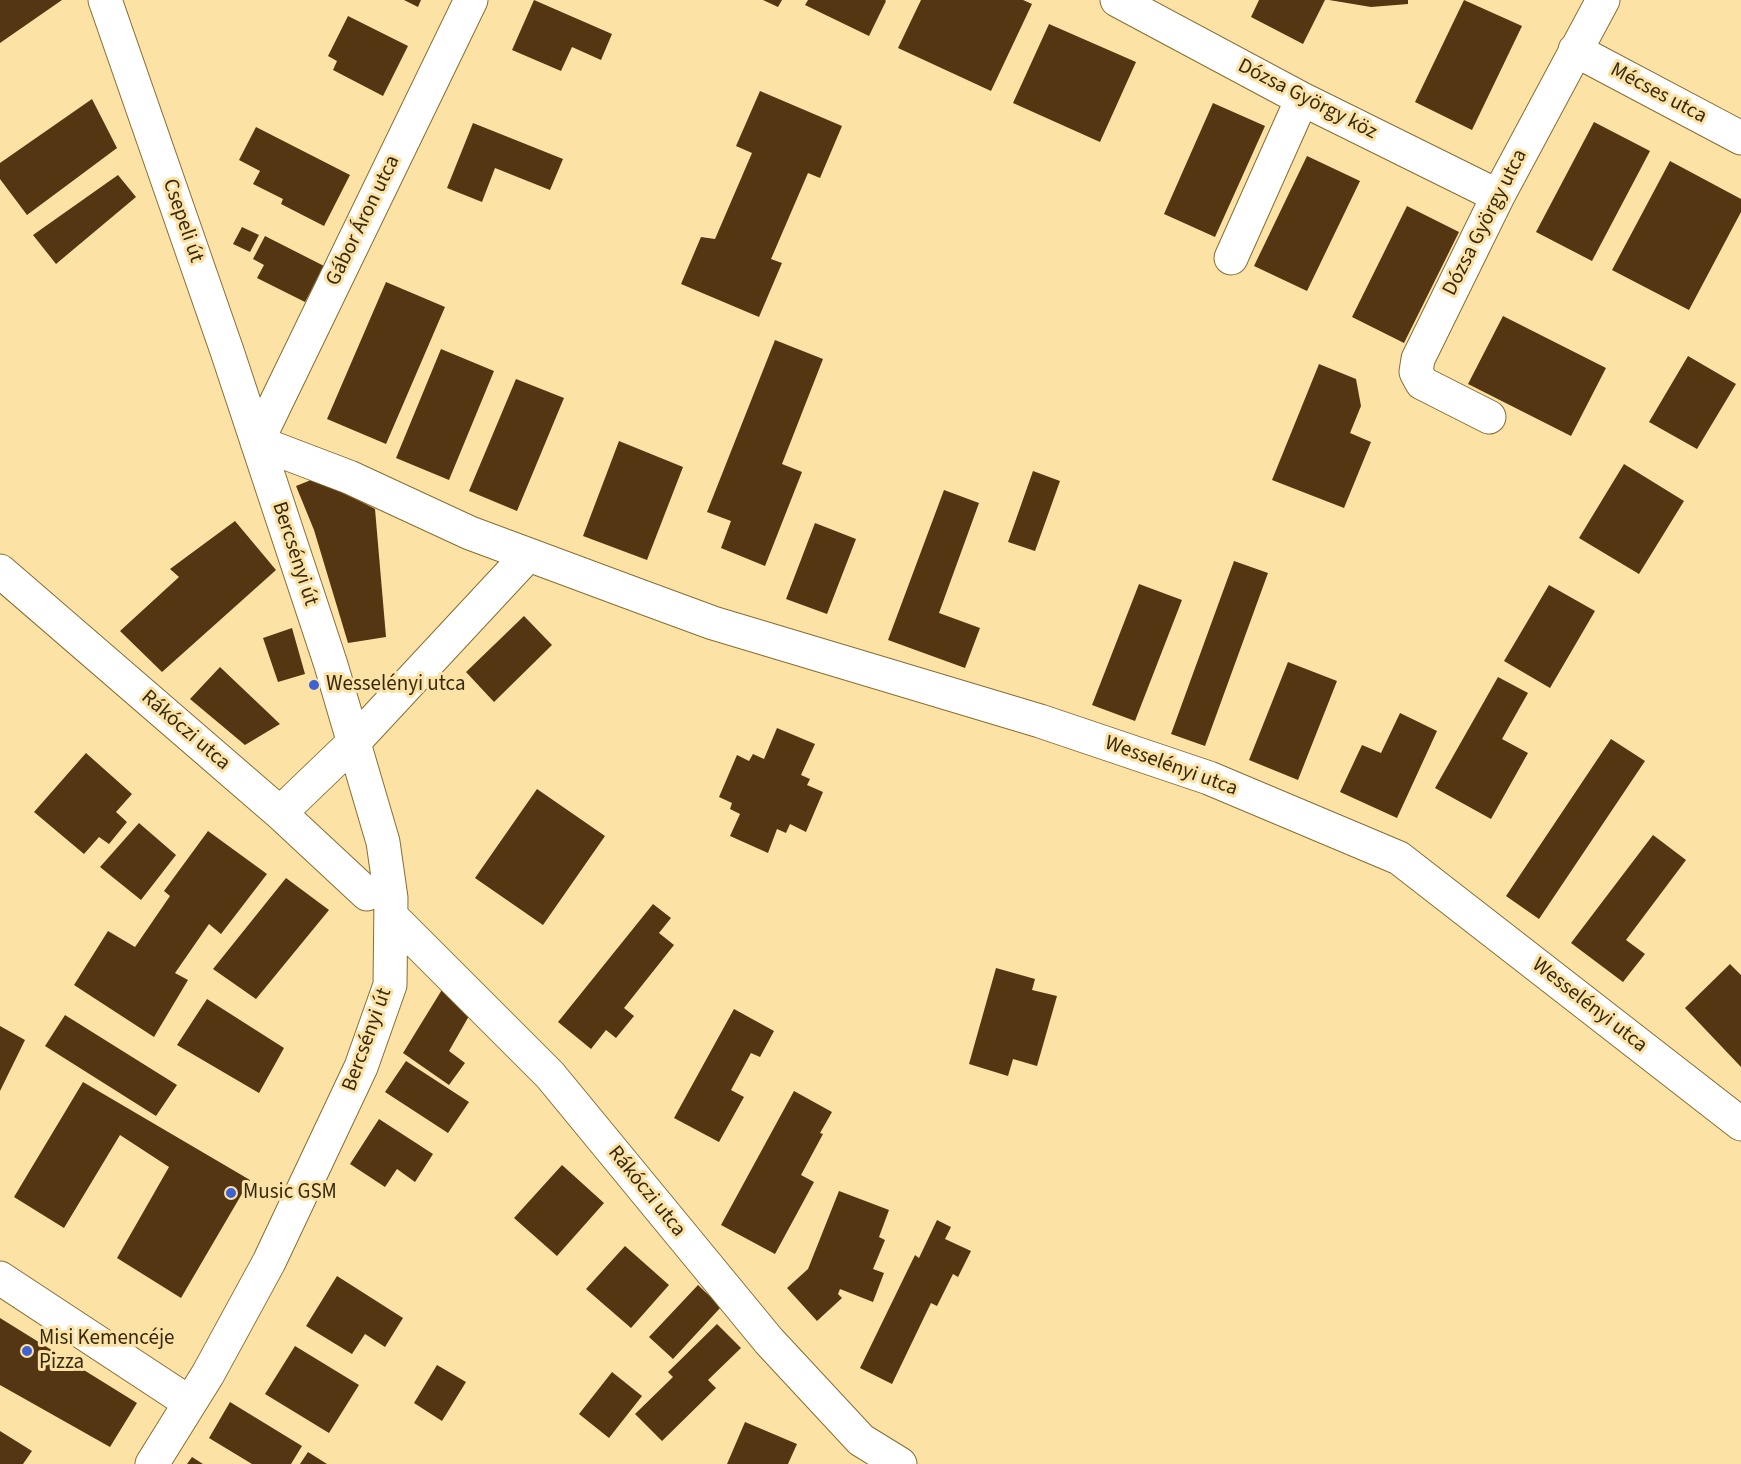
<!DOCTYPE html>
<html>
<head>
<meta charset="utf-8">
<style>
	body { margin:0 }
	canvas { display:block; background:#fde2a5 }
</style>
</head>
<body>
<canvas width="1741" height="1464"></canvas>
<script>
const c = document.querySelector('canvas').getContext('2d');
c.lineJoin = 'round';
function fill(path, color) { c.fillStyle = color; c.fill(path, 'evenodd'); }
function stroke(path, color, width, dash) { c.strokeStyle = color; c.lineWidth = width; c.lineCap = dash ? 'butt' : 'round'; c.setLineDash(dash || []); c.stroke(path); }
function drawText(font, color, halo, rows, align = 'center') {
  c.font = font + ' "Source Sans 3",sans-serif'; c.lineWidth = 6; c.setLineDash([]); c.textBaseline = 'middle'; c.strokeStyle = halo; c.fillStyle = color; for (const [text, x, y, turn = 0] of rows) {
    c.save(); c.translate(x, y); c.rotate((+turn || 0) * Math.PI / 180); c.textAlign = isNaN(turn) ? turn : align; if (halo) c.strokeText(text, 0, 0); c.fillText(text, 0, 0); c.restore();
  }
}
fill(new Path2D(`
	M0,0H62L0,43Z
	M404,0H421L418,7Z
	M534,0L612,34L601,60L572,47L561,71L512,50Z
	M763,0H782L778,7Z
	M808,0H885L886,1L869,36L805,5Z
	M921,0H1023L1032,4L991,91L898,48Z
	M1259,0H1325L1303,44L1251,17Z
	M1329,0H1408V4L1371,7Z
	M1464,0L1522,26L1472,130L1415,102Z
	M348,16L408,46L383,96L333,70L337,61L328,56Z
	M1049,24L1136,62L1100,142L1013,103Z
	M760,91L842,126L820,178L808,173L771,259L782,263L759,317L681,284L701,237L715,239L752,153L736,146Z
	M92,99L117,148L27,215L0,179V163Z
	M1213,103L1265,126L1215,237L1164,214Z
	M1594,122L1650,151L1592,261L1536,232Z
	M473,123L563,159L550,190L495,168L482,202L447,188Z
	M256,127L350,175L324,226L281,204L283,199L253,184L260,171L239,160Z
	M1307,156L1360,181L1307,291L1254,266Z
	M1670,161L1741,199V212L1689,310L1612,270Z
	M118,175L136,197L56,264L33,235Z
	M1407,206L1459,232L1404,343L1352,317Z
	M242,227L259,235L250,252L233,244Z
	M265,236L324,266L305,302L257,278L264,265L253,259Z
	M386,282L445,307L386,444L327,419Z
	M1503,316L1606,368L1571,436L1468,384Z
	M775,340L823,359L782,464L802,472L765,566L721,548L731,521L707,512Z
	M441,349L494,371L449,480L396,458Z
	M1688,356L1736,384L1697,449L1649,422Z
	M1319,364L1356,379L1361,406L1350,433L1371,442L1344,508L1272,480Z
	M516,379L564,398L517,511L469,491Z
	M619,441L683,467L647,560L583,536Z
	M1624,464L1684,501L1639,574L1579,538Z
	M1033,471L1060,481L1035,551L1008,542Z
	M316,478L375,509L386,637L348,643L314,530L296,486Z
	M944,490L979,503L939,613L980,628L965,668L888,640Z
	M235,521L276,570L162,672L120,631L179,577L170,569Z
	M815,523L856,539L827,614L786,599Z
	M1234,561L1268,573L1205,746L1171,734Z
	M1139,584L1182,600L1135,721L1092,705Z
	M1549,585L1595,611L1550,688L1504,661Z
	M524,616L552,645L494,702L466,672Z
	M292,628L305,674L278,682L263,638Z
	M1288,662L1337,681L1298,780L1249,760Z
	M220,667L280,724L245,745L190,699Z
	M1498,677L1528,693L1502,739L1528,753L1491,819L1435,788Z
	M1400,713L1437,731L1397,818L1340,792L1362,745L1381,753Z
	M777,728L815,744L801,775L810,779L807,785L823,792L806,832L790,824L786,833L777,829L768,853L730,836L740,814L730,809L732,803L719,797L737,755L749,761L753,754L764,759Z
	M1611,739L1645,761L1539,919L1506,896Z
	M86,753L132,794L116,812L127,822L109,844L99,837L84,854L34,812Z
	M537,789L605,836L543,925L475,878Z
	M139,823L176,855L141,900L100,867Z
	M208,831L267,874L221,934L209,924L175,973L188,980L154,1037L74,985L108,931L135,947L170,896L164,891Z
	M1653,835L1686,860L1626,940L1645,954L1623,982L1571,943Z
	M286,878L329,910L256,999L213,969Z
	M653,904L671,918L659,933L674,945L624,1008L634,1016L616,1038L606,1030L591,1049L558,1022Z
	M1730,964L1741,975V1067L1685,1008Z
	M996,968L1035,979L1032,990L1057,996L1037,1066L1013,1059L1008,1076L969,1064Z
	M443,988L469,1016L449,1051L465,1063L449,1085L403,1053Z
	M207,999L284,1048L259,1093L177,1045Z
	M734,1009L774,1031L760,1057L751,1053L731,1090L744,1097L719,1142L674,1118Z
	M65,1015L177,1085L156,1116L45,1046Z
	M0,1026L25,1040L0,1091Z
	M406,1061L469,1102L448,1133L385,1092Z
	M83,1082L250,1180L181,1298L117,1258L169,1167L120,1135L64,1228L14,1197Z
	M794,1091L832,1112L820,1133L823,1134L801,1175L814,1182L775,1254L721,1225Z
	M379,1119L433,1154L415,1182L397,1169L385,1187L350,1164Z
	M562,1165L604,1203L557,1256L514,1218Z
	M839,1191L889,1210L879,1237L885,1240L873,1269L884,1273L873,1302L840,1289L838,1294L842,1298L817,1321L787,1288L808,1269Z
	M937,1220L951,1227L945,1239L971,1251L958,1277L953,1274L937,1306L931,1303L892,1384L860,1368L915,1255L919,1258Z
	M625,1246L669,1285L631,1328L586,1289Z
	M337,1276L403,1318L385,1347L365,1334L352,1354L306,1326Z
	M698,1285L721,1307L673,1359L649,1337Z
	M0,1318L137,1403L110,1447L0,1385Z
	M717,1324L741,1348L708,1380L716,1388L662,1441L635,1414L673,1377L668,1372Z
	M295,1346L359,1385L329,1433L265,1394Z
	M437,1365L466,1382L442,1421L414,1403Z
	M612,1372L642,1396L609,1438L579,1414Z
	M230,1402L302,1446L291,1464H252L209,1438Z
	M745,1422L797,1444L788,1464H727Z
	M0,1431L32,1451L23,1464H0Z
	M308,1452L327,1464H300Z
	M192,1457L203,1464H187Z`), '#553612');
const minor = new Path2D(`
	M105,0L227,351L331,665L383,842L391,898L390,985L361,1067L269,1262L208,1374L152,1464
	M1117,0L1302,99L1498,196
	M1575,50L1741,138
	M1231,258L1302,99
	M1489,417L1422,383L1416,372L1418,359L1498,196L1603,0
	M257,442L349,477L470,533L645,598L713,623L1040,721L1209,778L1399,858L1741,1124
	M257,442L471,0
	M0,571L280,813L367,894
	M280,813L355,741L528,555
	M392,917L550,1075L769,1341L861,1440L900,1464
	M0,1278L190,1403`);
stroke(minor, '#866e33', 35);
stroke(minor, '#fff', 33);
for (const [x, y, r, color] of [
	[314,685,6,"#3e62d4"],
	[231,1193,6,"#3e62d4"],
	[27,1351,6,"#3e62d4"]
]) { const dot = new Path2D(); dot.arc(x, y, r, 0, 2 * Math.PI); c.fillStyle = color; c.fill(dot); stroke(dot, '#fde2a5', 2); }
drawText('21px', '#342a11', '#fde2a5', [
	["Mécses utca",1658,94,28],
	["Dózsa György köz",1307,100,27],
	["Csepeli út",182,221,71],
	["Gábor Áron utca",364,221,-64],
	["Dózsa György utca",1486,223,-63],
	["Bercsényi út",294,554,72],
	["Rákóczi utca",185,731,41],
	["Wesselényi utca",1171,767,20],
	["Wesselényi utca",1589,1006,38],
	["Bercsényi út",368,1040,-70],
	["Rákóczi utca",646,1192,51]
]);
drawText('21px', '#342a11', '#fde2a5', [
	["Wesselényi utca",326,685],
	["Music GSM",243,1193],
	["Misi Kemencéje",39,1339],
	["Pizza",39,1363]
], 'left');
</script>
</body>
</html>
